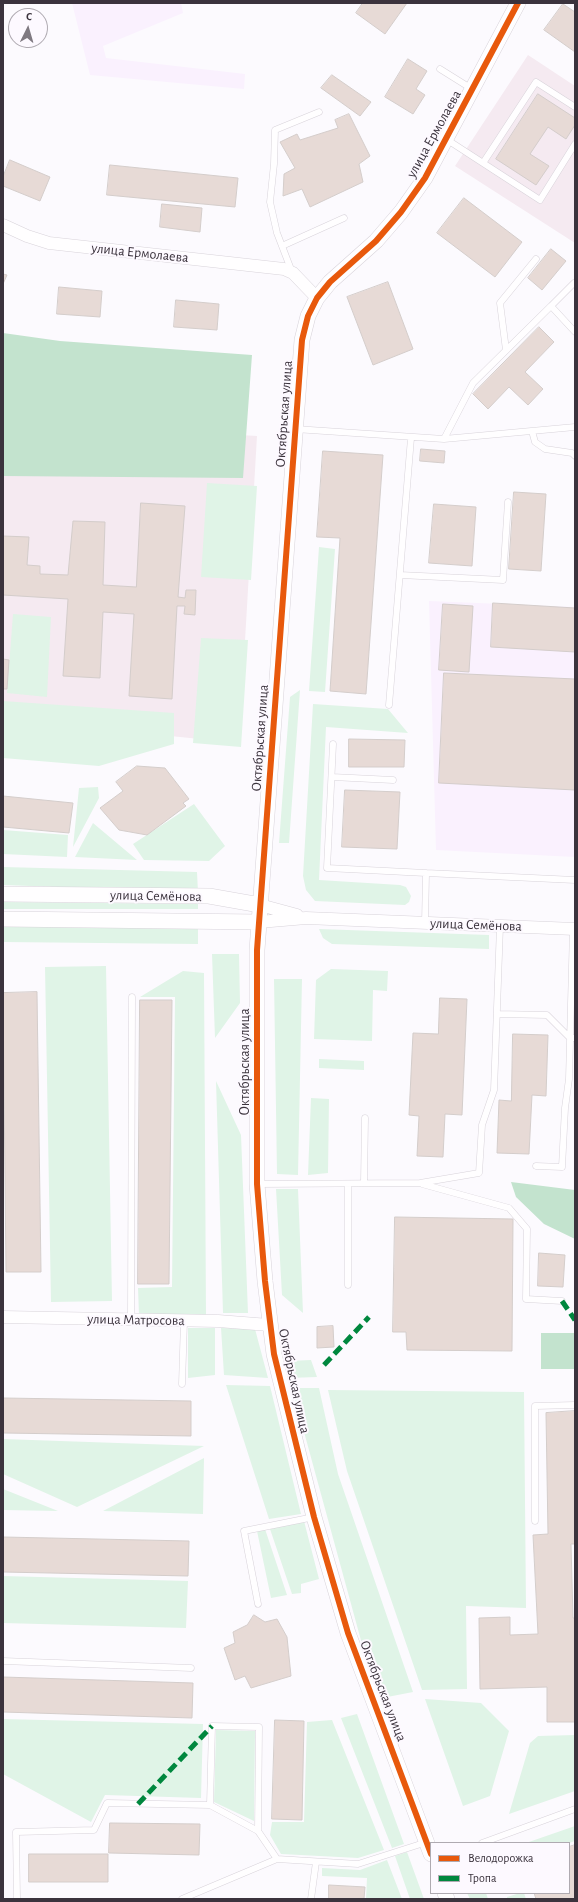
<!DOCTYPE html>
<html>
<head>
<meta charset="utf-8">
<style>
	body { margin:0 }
	#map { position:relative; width:578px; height:1902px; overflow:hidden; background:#fcfafe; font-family:"Alegreya Sans",sans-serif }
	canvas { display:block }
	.frame { position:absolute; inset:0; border:4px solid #3b333d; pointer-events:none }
	.legend { position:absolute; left:430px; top:1842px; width:140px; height:52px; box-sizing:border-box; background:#fdf9ff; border:1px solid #afaab1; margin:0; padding:5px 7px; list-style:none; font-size:12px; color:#3b333d }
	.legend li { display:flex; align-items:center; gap:8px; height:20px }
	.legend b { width:20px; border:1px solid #afaab1 }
	.north { position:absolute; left:8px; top:8px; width:40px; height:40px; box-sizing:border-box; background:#fdf9ff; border:1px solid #afaab1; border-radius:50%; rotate:5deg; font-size:11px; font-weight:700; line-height:16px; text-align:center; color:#3b333d }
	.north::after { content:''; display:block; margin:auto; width:14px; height:18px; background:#7f7981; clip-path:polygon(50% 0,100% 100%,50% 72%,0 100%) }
</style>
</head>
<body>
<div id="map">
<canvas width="578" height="1902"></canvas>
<div class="frame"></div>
<ul class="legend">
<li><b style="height:5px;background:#e8590c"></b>Велодорожка</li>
<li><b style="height:5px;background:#00873e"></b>Тропа</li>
</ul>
<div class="north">С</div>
</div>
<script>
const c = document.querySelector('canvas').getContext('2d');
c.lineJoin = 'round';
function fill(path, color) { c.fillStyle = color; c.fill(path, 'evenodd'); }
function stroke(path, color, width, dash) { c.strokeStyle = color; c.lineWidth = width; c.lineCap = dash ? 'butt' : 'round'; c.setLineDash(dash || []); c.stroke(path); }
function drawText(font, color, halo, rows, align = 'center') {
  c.font = font + ' "Alegreya Sans",sans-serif'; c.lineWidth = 4; c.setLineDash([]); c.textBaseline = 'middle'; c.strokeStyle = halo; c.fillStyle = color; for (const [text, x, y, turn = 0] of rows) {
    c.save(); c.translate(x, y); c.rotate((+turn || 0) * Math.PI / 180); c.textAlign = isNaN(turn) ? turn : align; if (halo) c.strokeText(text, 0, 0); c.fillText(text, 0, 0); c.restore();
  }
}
fill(new Path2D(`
	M72,3H181L183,13L103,46L106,58L245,74L244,89L90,75Z
	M429,601L575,607V857L436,850Z`), '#faf1fe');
fill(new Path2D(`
	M528,55L575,86V243L455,166Z
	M7,421L257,436L239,743L3,719V422Z`), '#f5eaf1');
fill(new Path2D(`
	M207,483L257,486L251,580L201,577Z
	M319,547L335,549L325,692L309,691Z
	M13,614L51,617L47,697L7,693Z
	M201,638L248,640L241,747L193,743Z
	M300,690L289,843H279L290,697Z
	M3,701L174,713V744L99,766L3,758Z
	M313,704L388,709L408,733L326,727L319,880L400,885L406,887L411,896L409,902L405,905L315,901L306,890L303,876Z
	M98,787L99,798L73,847L79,788Z
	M194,804L225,846L209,861L144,860L133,844Z
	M93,823L137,860L75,857Z
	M3,830L68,835L67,857L3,854Z
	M3,867L197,872L198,892L3,885Z
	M3,902L198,904V909H3Z
	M3,922L198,928V944L3,942Z
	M319,929L489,935V949L332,944L323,938Z
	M212,954H239L240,1003L215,1038Z
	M106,966L112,1301L51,1302L45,967Z
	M331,969L388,971L387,991L373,990L372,1041L314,1039L316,980Z
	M183,971L204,973L206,1317L139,1315L138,1288L172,1287L175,997H140Z
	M274,979H302L298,1175L277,1174Z
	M319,1059L364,1061V1070L319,1068Z
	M216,1081L241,1135L248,1313H223Z
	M311,1098L329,1099L328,1173L308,1175Z
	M276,1189H298L303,1313L282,1295Z
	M188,1328H215V1375L188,1378Z
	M221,1328L255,1329L268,1378L224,1375Z
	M311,1360L317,1377L289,1378L288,1361Z
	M226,1385L270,1386L301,1514L269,1519Z
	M292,1388H319L338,1474L413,1692L377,1699Z
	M328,1390L524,1392L526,1608L466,1606L467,1689L422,1690L347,1471Z
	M3,1439L204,1446L77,1507L3,1474Z
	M204,1458L203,1514L103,1511Z
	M3,1489L58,1511L3,1510Z
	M304,1521L319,1579L301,1584V1593L292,1594L270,1529Z
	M265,1529L287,1595L271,1598L257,1531Z
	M3,1576L188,1581L186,1628L3,1623Z
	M425,1699L481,1703L509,1731L490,1796L463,1806Z
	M357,1714L404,1844L392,1848L341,1718Z
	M3,1719L203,1724L201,1798L105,1795L91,1822L3,1774Z
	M332,1720L384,1850L358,1858L281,1854L270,1835L272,1822H304L307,1722Z
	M216,1730L255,1731L254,1821L214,1802Z
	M575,1735V1791L509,1814L530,1743L538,1736Z
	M575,1826V1841L569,1843H526Z
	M407,1852L424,1899H410L395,1856Z
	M387,1860L402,1899H366L367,1878L322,1876V1868L360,1870Z
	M467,1893H486L488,1899H470Z
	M520,1893H524L526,1899H507V1897Z`), '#e0f4e7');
fill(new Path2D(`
	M3,333L60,341L252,355L243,478L3,476Z
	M511,1182L575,1190V1239L544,1224L516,1197Z
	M541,1333H575V1369H541Z`), '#c3e3ce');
const building = new Path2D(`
	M363,3H407L385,34L356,13Z
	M563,4L575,12V52L544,30Z
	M408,59L427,71L416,89L425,95L413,114L385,97Z
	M332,75L371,102L360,116L321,88Z
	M538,94L575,118V125L566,139L548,127L530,154L549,166L536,185L496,159Z
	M349,114L370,156L359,164L363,182L310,207L302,189L283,196L284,174L295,168L280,142L297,134L300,140L338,128L335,120Z
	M10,160L50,177L40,201L3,186V177Z
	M110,165L238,178L235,207L107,195Z
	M464,198L522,242L495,277L437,233Z
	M162,204L202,208L200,232L160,227Z
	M551,249L566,261L542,290L528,278Z
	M3,274L7,275L3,284Z
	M388,282L413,349L373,365L347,297Z
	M59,287L102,291L100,317L57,314Z
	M176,300L219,304L217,330L174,327Z
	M539,327L554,342L525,372L543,389L528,405L509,387L488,409L473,394Z
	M421,449L445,451L444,463L420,461Z
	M323,451L383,455L366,694L330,691L340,538L317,537Z
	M514,492L546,494L541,571L509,569Z
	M141,503L185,506L178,597L185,598L186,590H196L195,615L184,614L185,606H177L172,699L129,696L134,614L103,612L100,678L63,676L68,599L3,595V536L29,537L27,565L40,566V574L68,575L73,521L105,522L103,585L136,587Z
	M434,504L476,507L472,566L429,563Z
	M493,603L575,608V652L491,647Z
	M443,604L473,606L469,672L439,670Z
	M3,659L9,660L7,689H3Z
	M444,673L575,679V790L439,783Z
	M349,739L405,740L404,767H349Z
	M137,766L165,768L189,799L183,803L186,806L147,835L119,830L100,808L123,791L116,782Z
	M345,790L400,792L397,849L342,847Z
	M3,796L73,803L69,833L3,827Z
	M37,992L41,1272H6L3,993Z
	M440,998L467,999L462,1115L445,1114L443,1157L417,1156L419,1116L409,1115L413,1033L438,1034Z
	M140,1000H172L169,1284H138Z
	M513,1034L548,1035L546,1096L532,1095L529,1154L497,1153L499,1100L511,1101Z
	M395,1217L513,1219L512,1351L407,1350L406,1332H393Z
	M539,1253L565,1255L563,1287L538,1286Z
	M333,1326L334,1347L317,1348V1327Z
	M3,1398L191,1401V1436L3,1433Z
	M575,1411V1544H571L573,1618H575V1722H547V1687L480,1689L479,1618L510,1617V1635L538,1634L533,1535L548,1534L546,1413Z
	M3,1537L189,1541L188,1576L3,1572Z
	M254,1615L265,1622L277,1619L287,1637L291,1676L251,1688L245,1676L235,1680L224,1648L235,1643L233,1632L247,1625Z
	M3,1677L193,1683L192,1718L3,1712Z
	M275,1720L304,1721L302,1820L272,1819Z
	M110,1823L200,1824L199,1855L109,1853Z
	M575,1845V1899H536L534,1893H569V1847Z
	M29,1854H108V1882H29Z
	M329,1885L365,1887L364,1899H329Z`);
fill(building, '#e7dad6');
stroke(building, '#d4cdcb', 1);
const service = new Path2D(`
	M440,69L472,89
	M446,139L540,200L575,144
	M483,163L536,82L575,107
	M282,246L344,218
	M292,272L277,233L270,202L274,164L275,130L319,112
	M551,306L574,283
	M506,350L500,303L536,259
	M295,429L444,439L575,427
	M532,431L535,442L545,449L572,453L575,456
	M444,439L473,383L551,306L575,332
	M400,575L503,580L508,502
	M389,705L411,438
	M333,744L327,868L426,873L425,924
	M332,777L393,780
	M426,873L575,880
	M497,1014L547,1015L570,1038H575
	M536,1166L562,1167L565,1108L569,1079L573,929
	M364,1183L365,1118
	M257,1184L420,1183L479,1173L482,1125L494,1090L500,926
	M348,1184V1285
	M422,1184L509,1208L527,1229L526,1299L562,1301
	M131,1319L132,997
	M182,1384L184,1321
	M535,1521V1406L575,1405
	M258,1604L244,1531L314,1517
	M3,1661L191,1668
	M258,1831L210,1805L212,1726L259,1727L258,1831L277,1859
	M482,1843L575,1809
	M17,1899L16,1832L94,1830L107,1803L210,1805
	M182,1899L277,1859L358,1864L427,1842
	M311,1899L316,1862`);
const minor = new Path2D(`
	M3,225L27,236L49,243L284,269L293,273L317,298
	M260,905L297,915
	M259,922L306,918L575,929
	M3,1317L218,1321L269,1325`);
const tertiary = new Path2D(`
	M3,894L209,896L260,905
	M3,919L259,922
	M431,1854L348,1633L314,1517L274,1354L265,1281L257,1184V950L302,340L308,316L317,298L330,282L376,241L401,212L425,178L518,3
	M445,1893L447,1899`);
stroke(service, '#d8d3da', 7);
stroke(minor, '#d8d3da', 13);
stroke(tertiary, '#d8d3da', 16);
stroke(service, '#fffeff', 6);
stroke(minor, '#fffeff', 12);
stroke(tertiary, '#fffeff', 15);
stroke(new Path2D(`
	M562,1301L575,1320
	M324,1365L369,1317
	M138,1804L212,1726`), '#00873e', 5, [10, 5]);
stroke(new Path2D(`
	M431,1854L348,1633L314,1517L274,1354L265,1281L257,1184V950L302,340L308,316L317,298L330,282L376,241L401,212L425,178L518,3`), '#e8590c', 6);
drawText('14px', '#3b333d', '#fdf9ff', [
	["улица Ермолаева",434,134,-61],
	["улица Ермолаева",140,253,6],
	["Октябрьская улица",284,414,-86],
	["Октябрьская улица",260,738,-86],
	["улица Семёнова",156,896,1],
	["улица Семёнова",476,925,2],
	["Октябрьская улица",245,1062,-90],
	["улица Матросова",136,1320,1],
	["Октябрьская улица",294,1381,78],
	["Октябрьская улица",383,1691,69]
]);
</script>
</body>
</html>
